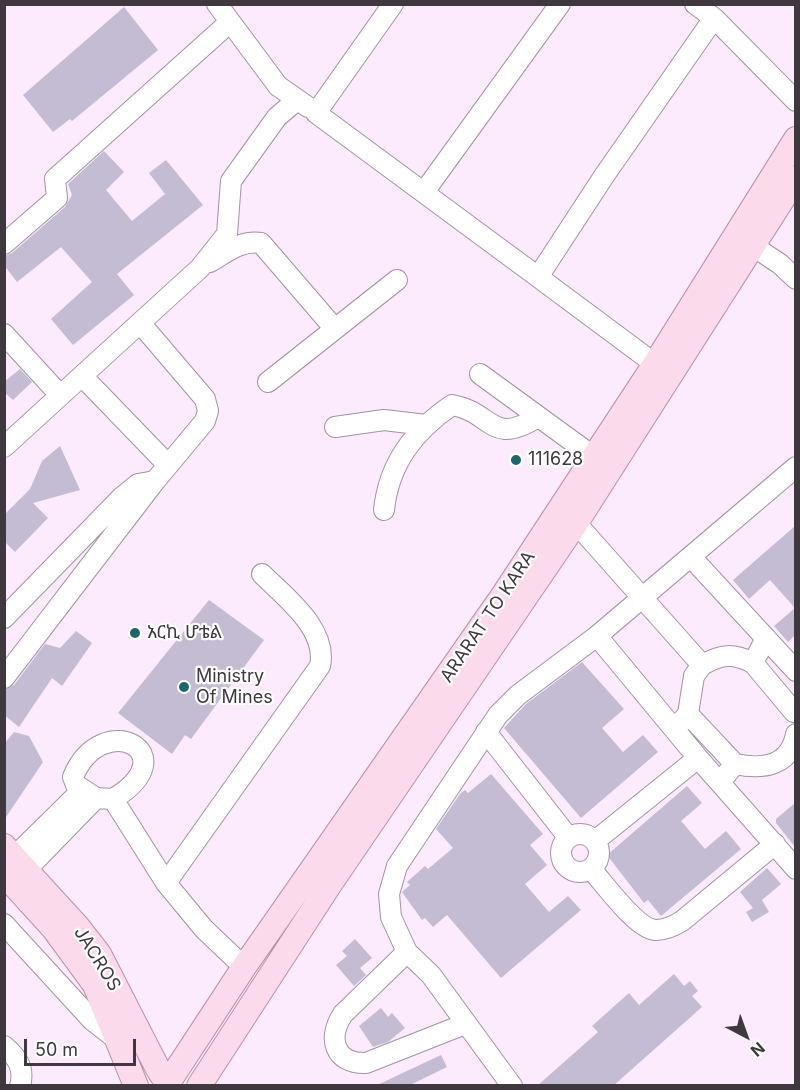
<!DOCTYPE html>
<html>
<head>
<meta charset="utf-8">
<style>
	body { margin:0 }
	#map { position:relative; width:800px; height:1090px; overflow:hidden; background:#fceafd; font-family:Inter,sans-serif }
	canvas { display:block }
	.frame { position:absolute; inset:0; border:6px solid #3f383f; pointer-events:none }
	.north { position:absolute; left:716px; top:1006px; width:60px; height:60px; -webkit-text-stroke:4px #fff; paint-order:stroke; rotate:139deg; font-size:16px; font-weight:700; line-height:24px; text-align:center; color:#3f383f }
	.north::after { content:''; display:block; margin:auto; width:21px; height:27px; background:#3f383f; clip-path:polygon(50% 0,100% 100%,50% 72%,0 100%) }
	.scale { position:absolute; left:24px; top:1039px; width:112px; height:27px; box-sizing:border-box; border:3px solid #3f383f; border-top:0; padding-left:8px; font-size:18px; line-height:21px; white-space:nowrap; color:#3f383f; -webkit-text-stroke:4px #fff; paint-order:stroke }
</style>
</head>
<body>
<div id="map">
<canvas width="800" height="1090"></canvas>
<div class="frame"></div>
<div class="north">N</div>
<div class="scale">50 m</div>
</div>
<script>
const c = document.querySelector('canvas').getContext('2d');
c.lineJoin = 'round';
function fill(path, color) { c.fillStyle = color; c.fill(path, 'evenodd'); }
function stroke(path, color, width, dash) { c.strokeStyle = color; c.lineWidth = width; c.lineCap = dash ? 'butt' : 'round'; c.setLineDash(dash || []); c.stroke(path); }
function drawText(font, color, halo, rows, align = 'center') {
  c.font = font + ' Inter,"Noto Sans Ethiopic",sans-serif'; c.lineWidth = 4.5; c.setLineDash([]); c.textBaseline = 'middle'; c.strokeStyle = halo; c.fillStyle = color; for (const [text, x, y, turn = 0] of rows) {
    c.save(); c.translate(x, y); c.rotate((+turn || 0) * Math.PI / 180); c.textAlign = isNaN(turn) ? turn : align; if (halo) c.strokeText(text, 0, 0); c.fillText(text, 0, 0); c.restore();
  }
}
fill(new Path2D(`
	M124,7L158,50L72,121L70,119L53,132L23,95Z
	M104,151L124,172L106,190L132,221L165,194L149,173L166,160L203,205L117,274L134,295L73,345L51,319L92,282L61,247L17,282L4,265V256L12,253L65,207L72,195L68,184Z
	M20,369L32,382L13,400L4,392V382Z
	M60,446L80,490L33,503L48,518L15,552L4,541V515L30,489L42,461Z
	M795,526V635L788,642L774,626L795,608L770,580L749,599L733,580Z
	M209,600L264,640L191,739L185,735L172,754L118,713Z
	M76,631L92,643L62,686L52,678L19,727L4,715V690L14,685L45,644L60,648Z
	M582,662L624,709L602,728L623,752L643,735L658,752L581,818L504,728L526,704Z
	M14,732L29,736L43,762L4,820V744Z
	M491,774L543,834L530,845L547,865L525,884L549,912L568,896L581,910L501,978L447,915L433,927L425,918L422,920L402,892L410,885L407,882L425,866L428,869L453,848L436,829L460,794L465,790L468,793Z
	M687,786L702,803L681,821L705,849L726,831L741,849L661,916L648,900L644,903L607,855Z
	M795,803V847L776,823V819Z
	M767,868L781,884L762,900L769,912L752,922L746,912L753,908L740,892Z
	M355,939L372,958L360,968L366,975L354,986L336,965L347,956L342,951Z
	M674,974L684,986L690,981L698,991L692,996L702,1007L613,1086H537L598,1032L592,1026L629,993L639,1005Z
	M381,1008L388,1017L392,1013L405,1028L388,1042L373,1047L359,1026Z
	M441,1055L447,1067L408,1086H375Z`), '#c3bcd2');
const minor = new Path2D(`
	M217,4L278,86L308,107
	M393,4L316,113L538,277L604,176L714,18
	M695,4L714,18L796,101
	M424,192L560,4
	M4,244L57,198L55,179L230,22
	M753,246L780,264L796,279
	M210,262C227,252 241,240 261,243L335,329
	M538,277L655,364
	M4,334L60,395
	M480,374L594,457
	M82,376L168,465
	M268,382L397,280
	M335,427L384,420L426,425
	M4,447L200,268L227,234L231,181L277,117L297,100
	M384,510C389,463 414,431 452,405C493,412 490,447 538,417
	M565,515L576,523L702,665L694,676L688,714
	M691,557L796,671
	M4,618L122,497L138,484L155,481
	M597,636L698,758L796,869
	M766,638L753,663L794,712L796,710
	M702,665C722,654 733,653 753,663
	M4,678L155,481L205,421L208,411L205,399L141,324
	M680,723L688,714L735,764
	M486,732L568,837
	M720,782L735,764C763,770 790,766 796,734
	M113,799C189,753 102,707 73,777L76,785L96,798L113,799L166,883
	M561 853a19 19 0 1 1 38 0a19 19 0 1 1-38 0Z
	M595,841L698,758
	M14,857L82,790
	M591,869C604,883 637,930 656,930C666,930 674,926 682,921L775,844
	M26,870L96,798
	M4,924L92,1020L115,1038
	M407,952L343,1014C327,1038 334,1064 366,1063L465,1024
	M244,967L204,929L166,883L320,666C328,629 285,597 262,574
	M4,1046C17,1057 25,1068 20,1086
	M512,1086L431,975L407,952L391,917L389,894L397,866L498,715L518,695L597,636L796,467`);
const major = new Path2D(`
	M4,846L78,927L99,954L158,1069L169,1086
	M4,874L54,929L95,985L136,1086
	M166,1086L244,967L504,594L655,364L796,139
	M199,1086L330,884L576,523L796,178`);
stroke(minor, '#a392a4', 22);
stroke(major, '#b892a6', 26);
stroke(minor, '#fff', 20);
stroke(major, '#fbdbeb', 24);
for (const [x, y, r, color] of [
	[516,460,6,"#1a686d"],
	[135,633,6,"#1a686d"],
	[184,687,6,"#1a686d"]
]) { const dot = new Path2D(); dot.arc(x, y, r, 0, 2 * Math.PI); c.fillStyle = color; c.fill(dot); stroke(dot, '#fff', 2); }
drawText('18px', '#3f383f', '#fff', [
	["111628",528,460],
	["አርኪ ሆቴል",147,633],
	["Ministry",196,677],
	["Of Mines",196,698]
], 'left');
drawText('18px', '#3f383f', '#fff', [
	["ARARAT TO KARA",488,617,-56],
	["JACROS",97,959,58]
]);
</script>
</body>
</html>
